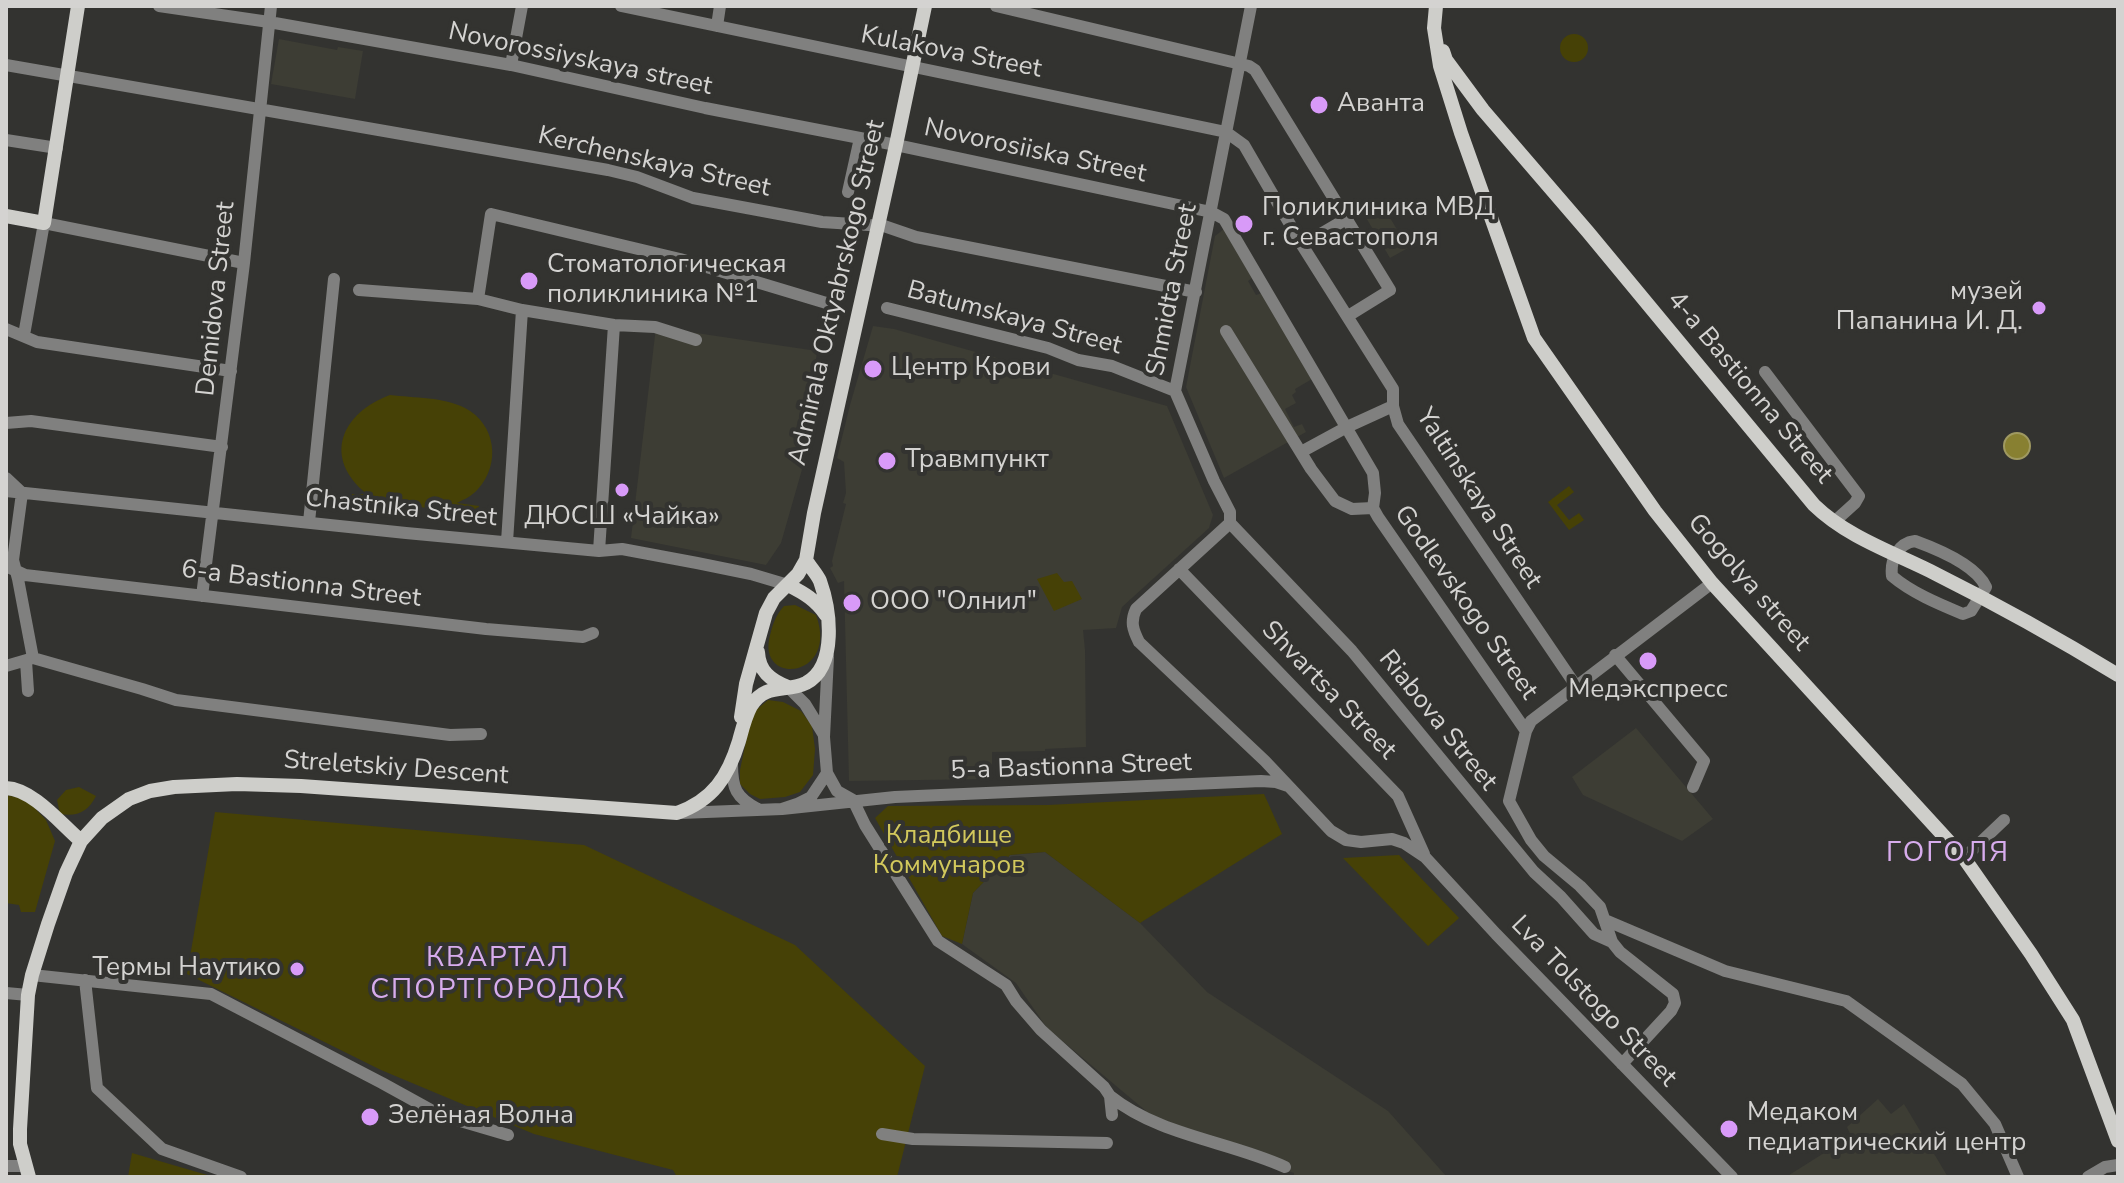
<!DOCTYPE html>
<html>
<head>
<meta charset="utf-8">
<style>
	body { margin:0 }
	#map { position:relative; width:2124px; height:1183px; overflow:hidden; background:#333330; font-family:"Nunito Sans",sans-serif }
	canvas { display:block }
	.frame { position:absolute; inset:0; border:8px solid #d4d3d1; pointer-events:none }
</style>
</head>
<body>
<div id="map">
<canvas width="2124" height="1183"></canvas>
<div class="frame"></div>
</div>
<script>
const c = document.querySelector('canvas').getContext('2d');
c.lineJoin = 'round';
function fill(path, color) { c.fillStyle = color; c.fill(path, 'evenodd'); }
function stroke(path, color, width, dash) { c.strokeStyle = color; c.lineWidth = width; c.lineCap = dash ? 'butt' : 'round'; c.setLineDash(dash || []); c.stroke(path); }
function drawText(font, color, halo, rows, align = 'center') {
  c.font = font + ' "Nunito Sans",sans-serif'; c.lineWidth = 8; c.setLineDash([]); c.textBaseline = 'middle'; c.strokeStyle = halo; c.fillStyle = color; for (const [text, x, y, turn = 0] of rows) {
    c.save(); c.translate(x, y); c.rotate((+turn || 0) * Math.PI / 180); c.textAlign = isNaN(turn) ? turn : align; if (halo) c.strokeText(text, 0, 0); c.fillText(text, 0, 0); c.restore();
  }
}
fill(new Path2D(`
	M279,39L337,50L338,47L363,51L355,99L271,84Z
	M1380,201L1408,248L1390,258L1362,211Z
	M1224,229L1252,278L1248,281L1256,295L1262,293L1312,379L1295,389L1296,392L1292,395L1296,403L1285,409L1294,427L1302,424L1306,432L1224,478L1186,387L1215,236Z
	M873,326L894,329L1167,406L1213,515L1209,528L1122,607L1116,628L1083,630L1085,650L1086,747L1045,749V751L992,752V779L849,781L844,581L838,583L830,568L833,566L832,561L846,504L843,503L846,493L844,462L837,458L850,405Z
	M656,327L817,351L805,459L781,543L766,565L631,538Z
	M1636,728L1713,819L1682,841L1583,795L1572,777Z
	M1045,852L1140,923L1207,992L1388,1111L1447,1177H1294V1173L1148,1124L1143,1121L1146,1111L1047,1028L1016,983L962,944L973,893L1010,855Z
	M1878,1099L1891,1114L1904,1104L1948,1177H1786L1851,1136L1847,1127Z`), '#3d3d34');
fill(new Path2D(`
	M1560 48a14 14 0 1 1 28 0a14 14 0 1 1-28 0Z
	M390,395C414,398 444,397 465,408C496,424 501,464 478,489C472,496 465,499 457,503L479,506L477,513L351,500L352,494H367C322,458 341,413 390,395Z
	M1569,486L1574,492L1557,505L1569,520L1579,513L1584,520L1569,530L1548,502Z
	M1057,573L1064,582L1072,581L1082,599L1054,611L1037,579Z
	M795,605L816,615C839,677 761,686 769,640C772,626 775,616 784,606Z
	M768,700L783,702L801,711L812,726L815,749L813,775L800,792L785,797L760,799L750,794L740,784V770L750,722L755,711Z
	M79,787L96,796C88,812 77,817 60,814L57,800L66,790Z
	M1264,794L1282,834L1140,923L1045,852L1010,855L973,893L962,944L942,936L875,818L888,806L1048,805Z
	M6,795L26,799L46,820L55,841L35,912H21L19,905L6,903Z
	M215,812L584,845L795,945L925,1066L897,1177H677L673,1170L534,1134L381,1070L187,974Z
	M1399,855L1459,918L1428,946L1343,858Z
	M132,1153L214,1177H128Z`), '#464106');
const water = new Path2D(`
	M2004 446a13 13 0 1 1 26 0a13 13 0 1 1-26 0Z`);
fill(water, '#888031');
stroke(water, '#9f9961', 2);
stroke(new Path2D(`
	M159,6L269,22L511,65L705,108L896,145L1211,212L1224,219L1373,473L1375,493L1373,508L1378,517L1526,731
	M621,6L1226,132L1244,145L1302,245L1393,389V406L1398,424L1576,686
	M996,6L1249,66L1255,70L1390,290L1348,316
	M717,26L720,6
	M6,65L608,170L637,177L693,198L822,222L884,226L916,237L1196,292
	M511,65L522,6
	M6,140L57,148
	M848,192L860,138
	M1302,245L1348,218
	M359,290L478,299L522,310L614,325L655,327L696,340
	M478,299L491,214L680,259L833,305
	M887,308L1048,348L1078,360L1112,366L1175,391
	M6,329L37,342L231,371
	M1226,331L1311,469L1335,501L1352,509L1373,508
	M24,335L44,223L244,263
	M1765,372L1859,496L1855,503L1834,522
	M6,423L31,421L222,447
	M1301,452L1347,427L1393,406
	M6,478L22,493L13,560L18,579L33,658
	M6,491L406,533L599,551L622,549L697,563L751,574L788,585
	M309,522L334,279
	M1230,523L1136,609C1130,622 1133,630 1139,642L1265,761L1331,831L1346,840L1361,842L1392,839L1404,843L1425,857L1496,934L1732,1177
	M1230,523L1352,651L1534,872L1561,897L1594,934L1612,942
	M1230,523V512L1214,481L1175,391L1251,6
	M1915,541C1937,549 1976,565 1986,587L1971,611L1963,614C1939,604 1912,593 1892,576C1890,560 1898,543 1915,541Z
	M507,542L522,310
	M599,551L614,325
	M6,566L25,575L486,629L583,637L593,633
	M1179,569L1398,796L1424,854
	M202,596L244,263L271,6
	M1615,655L1704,761L1693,787
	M33,658L142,689L176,700L450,735L481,734
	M26,661L28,691
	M6,666L30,659
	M788,687L805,704L824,735
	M732,764C732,788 736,798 758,809
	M827,773L837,791L853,800
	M853,800L865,825L938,941L1006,985L1016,1001L1041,1030L1104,1087L1110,1096L1112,1115
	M782,809L895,797L1261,781L1276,782L1288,786
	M681,813L782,809L797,804L811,797L827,773L824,737L828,657
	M1964,858L2004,820
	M1605,920L1725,971L1846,1001L1962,1084L1995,1124L2018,1177
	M32,975L211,994L382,1083L440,1115L508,1135
	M85,980L97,1088L162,1149L241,1177
	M6,993L28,995
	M1622,1064L1671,1011L1675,1003L1673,994L1620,952L1612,942L1600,907L1580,886L1544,856L1531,840L1509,801L1526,731L1531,721L1712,583
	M1110,1096C1160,1136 1228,1141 1285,1167
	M882,1134L913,1139L1107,1143
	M6,1166H24
	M2088,1177L2105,1167L2118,1165`), '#80807f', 12);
stroke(new Path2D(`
	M1436,6L1434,28L1440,66L1461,133L1534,338L1655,511L1712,583L1964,858L2031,954L2073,1020L2118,1141
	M1443,51L1446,60L1483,110L1588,232L1814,505C1848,538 1895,553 1936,574C1998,605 2059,639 2118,675
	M6,216L44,223L78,6
	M788,585C804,593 816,600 826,615
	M758,652C759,671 770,680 788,687
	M741,717L746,684L766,613L774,598L798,574L806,560L814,513L896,145L925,6
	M6,788C33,789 61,824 81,841
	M29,1177L20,1144V1129L28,995L32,975L48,924L66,873L81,841L102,818L129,799L150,791L174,787L237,784L301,786L677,813C713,800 728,777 739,741C742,730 745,717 751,706C766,682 786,693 806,683C838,666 830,609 820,581C817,574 810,567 806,560`), '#cececa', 14);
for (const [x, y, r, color] of [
	[1319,105,10,"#d89af8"],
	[1244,224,10,"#d89af8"],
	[529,281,10,"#d89af8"],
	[2039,308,8,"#d89af8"],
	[873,369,10,"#d89af8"],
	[887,461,10,"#d89af8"],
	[622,490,8,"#d89af8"],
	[852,603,10,"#d89af8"],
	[1648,661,10,"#d89af8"],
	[297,969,8,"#d89af8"],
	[370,1117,10,"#d89af8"],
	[1729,1129,10,"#d89af8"]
]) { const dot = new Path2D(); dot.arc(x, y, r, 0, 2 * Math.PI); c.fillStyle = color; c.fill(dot); stroke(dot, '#333330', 3); }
drawText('26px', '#d4d3d1', '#333330', [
	["Kulakova Street",951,53,11],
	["Novorossiyskaya street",580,60,12],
	["Novorosiiska Street",1035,152,12],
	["Kerchenskaya Street",654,163,13],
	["Shmidta Street",1173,290,-79],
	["Admirala Oktyabrskogo Street",838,293,-77],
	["Demidova Street",217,299,-84],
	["Batumskaya Street",1014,319,15],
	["4-a Bastionna Street",1749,388,50],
	["Yaltinskaya Street",1478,499,57],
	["Chastnika Street",401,509,6],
	["Gogolya street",1748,583,49],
	["6-a Bastionna Street",301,585,7],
	["Godlevskogo Street",1465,603,55],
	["Shvartsa Street",1328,691,46],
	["Riabova Street",1437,721,51],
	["5-a Bastionna Street",1071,768,-2],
	["Streletskiy Descent",396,769,4],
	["Lva Tolstogo Street",1593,1002,46]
]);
drawText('26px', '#d4d3d1', '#333330', [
	["Аванта",1337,105],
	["Поликлиника МВД",1262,209],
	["г. Севастополя",1262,239],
	["Стоматологическая",547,266],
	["поликлиника №1",547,296],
	["музей",2023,293,"right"],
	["Папанина И. Д.",2023,323,"right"],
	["Центр Крови",891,369],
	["Травмпункт",905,461],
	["ДЮСШ «Чайка»",622,518,"center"],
	["ООО \"Олнил\"",870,603],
	["Медэкспресс",1648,691,"center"],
	["Термы Наутико",281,969,"right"],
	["Медаком",1747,1114],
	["педиатрический центр",1747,1144],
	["Зелёная Волна",388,1117]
], 'left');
drawText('26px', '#d2c85c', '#333330', [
	["Кладбище",949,837],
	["Коммунаров",949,867]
]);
c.letterSpacing = '2px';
drawText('28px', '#d7aced', '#333330', [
	["ГОГОЛЯ",1948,854],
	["КВАРТАЛ",498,959],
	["СПОРТГОРОДОК",498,991]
]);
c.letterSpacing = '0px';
</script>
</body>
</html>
